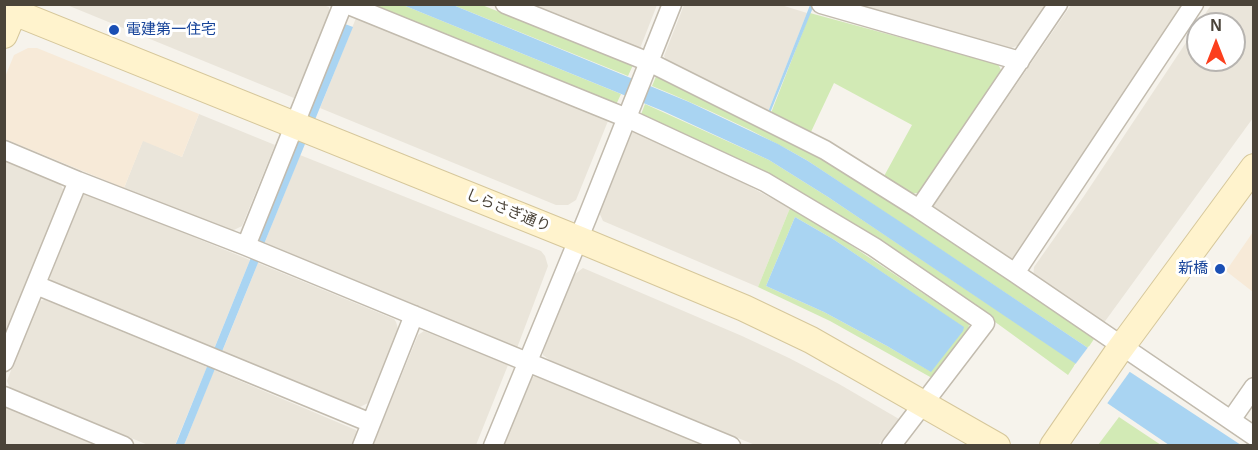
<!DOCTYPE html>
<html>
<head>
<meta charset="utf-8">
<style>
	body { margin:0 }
	#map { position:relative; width:1258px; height:450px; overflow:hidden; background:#f6f3ec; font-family:Helvetica,sans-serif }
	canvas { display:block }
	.frame { position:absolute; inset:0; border:6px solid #4b4439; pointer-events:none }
	.north { position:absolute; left:1186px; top:12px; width:60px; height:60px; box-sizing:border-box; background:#fff; border:2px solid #b7b4b0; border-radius:50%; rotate:0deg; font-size:16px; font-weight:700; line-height:24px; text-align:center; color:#4b4439 }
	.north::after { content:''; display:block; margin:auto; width:21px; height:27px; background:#fc3f1d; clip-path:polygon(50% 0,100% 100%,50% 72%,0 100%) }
</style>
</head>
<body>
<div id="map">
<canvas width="1258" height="450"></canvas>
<div class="frame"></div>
<div class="north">N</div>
</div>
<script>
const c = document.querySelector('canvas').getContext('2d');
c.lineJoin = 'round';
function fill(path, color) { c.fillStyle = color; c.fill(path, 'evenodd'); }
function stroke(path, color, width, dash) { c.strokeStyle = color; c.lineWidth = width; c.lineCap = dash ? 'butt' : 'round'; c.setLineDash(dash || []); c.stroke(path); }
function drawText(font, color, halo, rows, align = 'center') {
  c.font = font + ' Helvetica,"Noto Sans JP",sans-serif'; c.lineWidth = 6; c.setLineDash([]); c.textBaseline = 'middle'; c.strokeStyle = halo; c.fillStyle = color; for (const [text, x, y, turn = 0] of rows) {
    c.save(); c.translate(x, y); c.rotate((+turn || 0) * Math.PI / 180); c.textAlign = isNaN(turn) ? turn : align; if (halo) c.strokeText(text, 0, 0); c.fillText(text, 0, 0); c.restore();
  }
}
fill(new Path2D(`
	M323,5L329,7V14L294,98L67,5Z
	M522,5H657L639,51Z
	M684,5H781L807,13L768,112L667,62L664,56Z
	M846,5H1047L1019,45L1009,49Z
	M1071,5H1187L1017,259L1009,261L935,212L933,206Z
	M1211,5H1253V118L1103,324L1033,278L1034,267L1084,196ZM1198,24H1234V60H1198Z
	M356,18L608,121L576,200L568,205H556L320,108Z
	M199,114L275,145L242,226L232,231L124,188L143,140L182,157Z
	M633,131L709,165L790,208L758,287L603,221L599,212Z
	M300,155L541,251L545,256L548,266L517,348L264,244Z
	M5,159L59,182L64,191L5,334Z
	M85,193L250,260L214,349L51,282L50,277L83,195Z
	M258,263L394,319L396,322L399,332L368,403L356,409L222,352Z
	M583,268L742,336L789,358L839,384L899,419L878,445H755L551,361L543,355V352L571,277Z
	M45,300L207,367L175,445H148L10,388L7,381L25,333L38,301Z
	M424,331L508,365L476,445H373L418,335Z
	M214,370L356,430L357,432L352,445H184Z
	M535,376L704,445L503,446L531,380L532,377Z
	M4,407H5L98,445H5Z`), '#eae5da');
fill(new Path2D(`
	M28,48H37L199,114L182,157L143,141L124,188L5,139V77L14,55Z
	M1253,232V292L1226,271Z`), '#f7ead8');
fill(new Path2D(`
	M365,5H403L621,94L615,107Z
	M453,5H482L633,65L628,76Z
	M810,13L998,64L1002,72L918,193L908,194L883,178L912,125L834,83L810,134L771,113Z
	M657,74L814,153L877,191L1096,336L1088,348L808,161C758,132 705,108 652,86Z
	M645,104L769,160L828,197L1076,363L1068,375L998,324L880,245L640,117Z
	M790,208L834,234L969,324L968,334L932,378L830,321L758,287ZM795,217L833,239L963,327L930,371L887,346L824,312L766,286Z
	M1119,417L1161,445H1098Z`), '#d2eab5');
fill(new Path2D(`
	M403,5H453L689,102L778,144L808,161L896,219L1088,348L1130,372L1241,445H1169L1107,403L1076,364L828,197L769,160L663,111Z
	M810,5H814L770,113L768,112Z
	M345,24L353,27L264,244L258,263L184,445L175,446L250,260L260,232Z
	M795,217L833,239L964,327L963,331L931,372L887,346L824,312L766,286Z`), '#a9d4f2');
fill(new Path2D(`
	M1089,346L1131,370L1106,405L1074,366Z`), '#f6f3ec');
const street = new Path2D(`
	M346,4L627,118L765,182L874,247L985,323L891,446
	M505,4L649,62L825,150L919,209L1015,273L1254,436
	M821,4L1020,61
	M4,150L78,181L246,246L731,446
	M919,209L1058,4
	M246,246L343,4
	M1015,273L1194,4
	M36,285L371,423
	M4,362L78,181
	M4,396L124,446
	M1231,420L1254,387
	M362,446L414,315
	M493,446L587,218L672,4`);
const secondary = new Path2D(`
	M4,8L578,239L744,308L811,340L997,446
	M4,35L17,4
	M1053,446L1117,353L1254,167`);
stroke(street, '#c2bbae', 21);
stroke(secondary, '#d6c79b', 28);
stroke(street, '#fff', 18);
stroke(secondary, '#fff3cd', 26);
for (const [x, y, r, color] of [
	[114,30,6,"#1a4fb4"],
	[1220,269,6,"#1a4fb4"]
]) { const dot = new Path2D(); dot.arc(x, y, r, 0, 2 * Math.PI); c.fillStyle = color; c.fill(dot); stroke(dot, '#fff', 2); }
drawText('15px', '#164399', '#fff', [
	["電建第一住宅",126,30],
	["新橋",1208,269,"right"]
], 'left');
drawText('15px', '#4b4439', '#fff', [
	["しらさぎ通り",508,211,22]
]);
</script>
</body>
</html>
